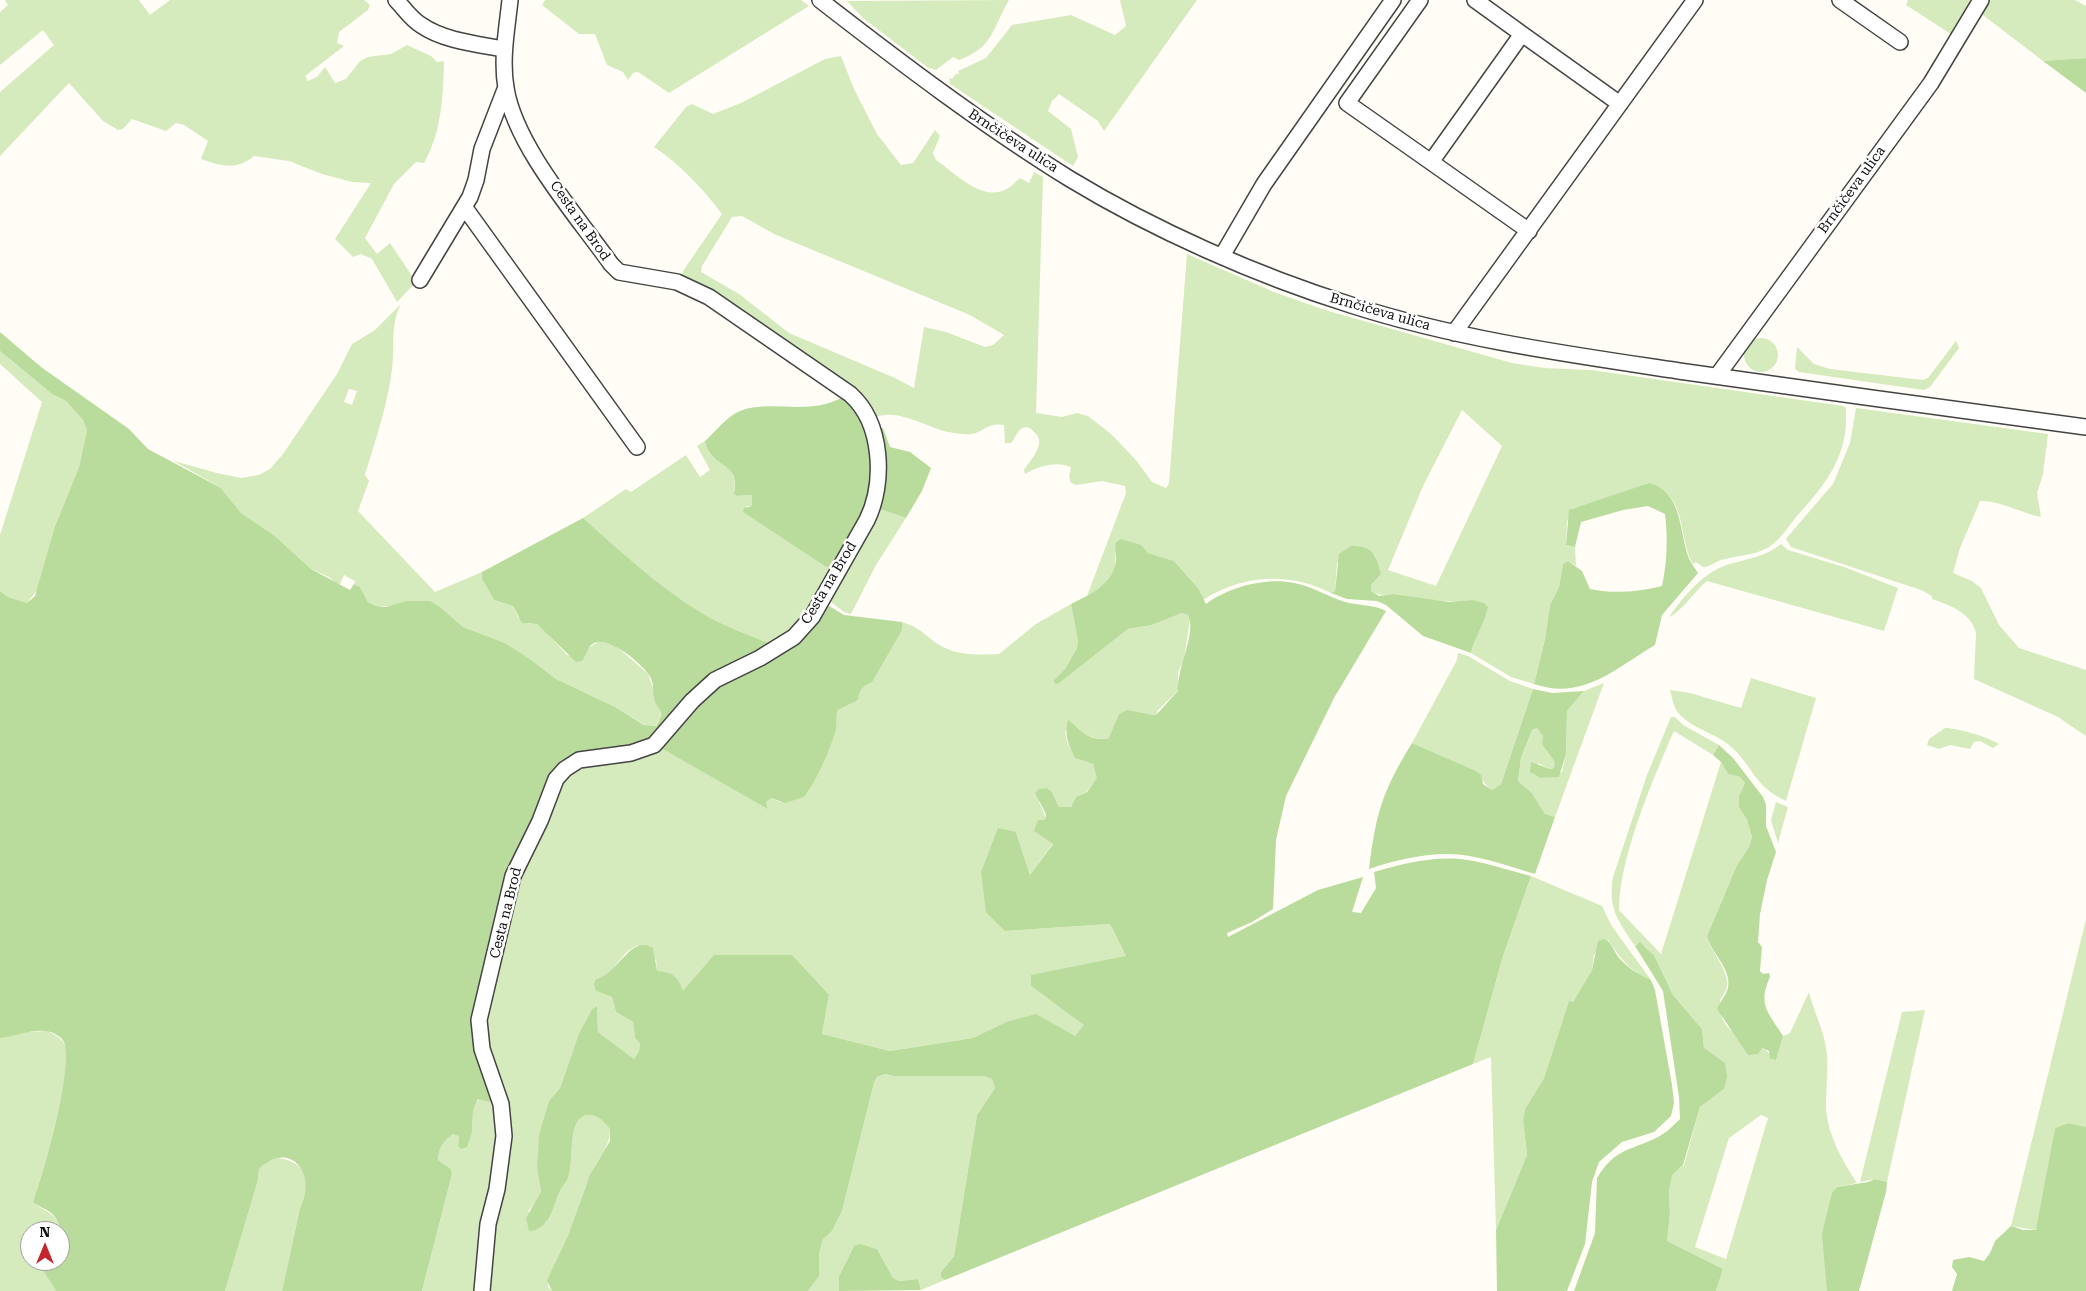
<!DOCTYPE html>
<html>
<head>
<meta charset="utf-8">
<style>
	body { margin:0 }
	#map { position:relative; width:2086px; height:1291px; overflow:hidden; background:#fffdf5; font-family:"Roboto Serif",serif }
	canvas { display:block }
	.north { position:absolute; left:20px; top:1221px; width:50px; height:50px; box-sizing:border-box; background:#fff; border:1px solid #a0a0a0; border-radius:50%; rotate:0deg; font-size:14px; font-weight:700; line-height:20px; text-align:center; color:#111 }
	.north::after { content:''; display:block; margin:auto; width:18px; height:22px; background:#c4262e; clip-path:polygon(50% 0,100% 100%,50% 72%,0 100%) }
</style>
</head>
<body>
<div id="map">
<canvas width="2086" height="1291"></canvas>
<div class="north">N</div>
</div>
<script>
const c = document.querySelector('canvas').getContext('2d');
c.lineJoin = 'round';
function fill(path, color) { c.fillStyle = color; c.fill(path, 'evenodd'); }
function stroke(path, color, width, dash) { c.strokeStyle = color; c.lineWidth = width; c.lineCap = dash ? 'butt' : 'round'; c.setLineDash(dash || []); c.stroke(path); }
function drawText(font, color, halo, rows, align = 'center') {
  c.font = font + ' "Roboto Serif",serif'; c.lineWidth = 5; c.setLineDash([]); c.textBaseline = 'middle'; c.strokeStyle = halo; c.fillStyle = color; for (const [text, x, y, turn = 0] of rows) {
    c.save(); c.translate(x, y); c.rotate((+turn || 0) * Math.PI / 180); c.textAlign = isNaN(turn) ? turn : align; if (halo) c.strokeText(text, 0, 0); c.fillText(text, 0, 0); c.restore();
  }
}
fill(new Path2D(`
	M5,0H139L150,15L170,0H364L370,5L368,10L339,32L337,43L344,46L305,76L308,81L317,77L325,67L335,83L346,79L360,61L368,57L391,54L407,45L431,56L437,62L444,61C443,97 442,131 424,163L416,162L394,184L365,238L377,254L390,243L416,282L397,302L372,259L361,254L353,257L335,239L371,183L352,182L322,174L289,161L254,156C236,171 221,166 201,159L208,141L184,125L176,123L166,131L132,119L123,129L118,130L103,121L69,83L0,156V92L54,45L43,30L0,65V12L8,5Z
	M545,0H801L809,6L669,93L638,72L633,73L628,80L623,72L607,65L595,34H579L542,5Z
	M1009,0C992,29 994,47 959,60L953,57L936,70L927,67L863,18L847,1Z
	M1120,0H1197L1104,131L1098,121L1059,94L1052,101L1048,111L1071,129L1078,157L1073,166L950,84L949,78L952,79L956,74H959L958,71L986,58L1012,25L1071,15L1115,35L1126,26Z
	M1908,0H1972L1951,34L1906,5Z
	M1986,0H2075L2086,6V58L2043,61L1979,12Z
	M841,56L854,89L877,134L901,165L913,163L935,130L940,136L933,153L936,160C954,172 980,201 1005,190C1010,188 1015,182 1020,178L1029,183L1034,172L1043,177L1036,413L1062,417L1077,413L1088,416L1111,434L1136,460L1152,482L1166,488L1169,483L1187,254L1274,292L1325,310L1512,363L1544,368L1591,370L1843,406L1846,408C1849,455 1827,483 1797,516C1788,527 1781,539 1769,547C1754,556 1737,555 1721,560C1715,562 1710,567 1703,567L1696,562L1693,564C1681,544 1685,514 1669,496C1664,491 1655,487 1649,483L1582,507L1573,508L1567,522L1566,545L1575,547L1576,566L1568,561L1563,564L1559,587L1550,605L1545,639L1534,684L1511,677L1471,653L1482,620L1487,613L1472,600C1448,604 1425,599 1401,595C1389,593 1382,598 1371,591V585L1381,574L1375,555L1337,563L1335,591L1331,593C1290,572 1243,574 1203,600L1198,588L1174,561L1148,553L1121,539L1116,542L1115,569L1105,584L1087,596L1126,493L1125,486L1102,481L1076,485L1071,483L1069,477L1071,467C1056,461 1039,466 1025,474L1024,470C1030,460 1048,443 1034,432C1032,429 1027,426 1023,428C1017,430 1015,439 1011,443H1005L1004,425C987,422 985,432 971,434C965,435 954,433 948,432C926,427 896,407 874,418L681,278L683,271L722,214C704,190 680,164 654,147L686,107L692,104L713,114L741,103L825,59ZM742,216L774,234L970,315L1004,335L993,345L985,347L946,332L924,327L914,388L895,378L789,333L739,294L701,272L702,266L732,217ZM1462,410L1502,446L1436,586L1388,570L1423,486Z
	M401,304C390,324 395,347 392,369C388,403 377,435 367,468L365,475L369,481L358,511L435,592L482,572V579L494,600L513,606L518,617L528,624H537L542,628L567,655L585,658L587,649L599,641L615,645L648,674L661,711L660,718L655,726L645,725L615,707L556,679L530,659L505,643L463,627L440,607L376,606L368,602L360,587L354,584L355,581L344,575L339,586L329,577L311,569L275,536L241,513L221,488L174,461L217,473L241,478L259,475L270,469L283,454L337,374L352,344L375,330ZM349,389L357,391L352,405L344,402Z
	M1744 355a17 17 0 1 1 34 0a17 17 0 1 1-34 0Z
	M1956,341L1959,348L1930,387L1924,390L1799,372L1795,369L1797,347L1814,364L1830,369L1923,380L1928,378Z
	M0,351L52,394L66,401L83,420L87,430L79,467L55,526L38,589L27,603L8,597L0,591V535L42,402L0,364Z
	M1856,408L2048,434L2043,474L2037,493L2041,517C2022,513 1998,500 1980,501L1960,548L1953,573L1972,581L1981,588L1999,625L2019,648L2086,670V736L2058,717L1974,679L1976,633C1972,613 1949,605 1932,599V596L1921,590L1791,547L1786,539L1790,534L1833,484L1850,443Z
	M705,441C711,472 740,457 734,494L737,496L752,495V506H747L744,512L826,567L834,568L806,619L774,645C749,635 720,625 697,610C656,584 619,550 583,518L626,489L631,492L686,455L700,477L710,470L697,446Z
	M877,508L906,518L876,565L851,614L844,612L828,600Z
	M1781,544L1788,550L1844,567L1898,588L1884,631L1707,581C1697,589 1679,614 1669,617C1684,596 1704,571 1730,564C1750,558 1765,557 1781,544Z
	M1071,604L1078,641L1077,648L1065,669L1054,680L1058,684L1128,629L1152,625L1182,613L1188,615L1190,618L1184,660L1178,672V691L1158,710L1157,714C1143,718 1133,708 1119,714L1108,739C1094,739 1087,737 1077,727L1065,731L1067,742L1075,758L1093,764L1098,778L1086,792L1076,797L1071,807H1059L1052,792L1047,788L1039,802C1046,815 1048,829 1053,843L1030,875L1016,832L1005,931L1110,924L1126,956L1031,986L1085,1025L1075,1036L1006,1022L973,1038L890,1051L822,1034L829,995L683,992L657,971L656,960L638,945C633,948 627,951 624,955C614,967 611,975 596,979V991L612,997L616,1012L633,1022L635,1038L640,1044L639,1051L634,1059L598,1032L597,1006L592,1009L579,1033L560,1088L549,1101L537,1168L541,1192L538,1200L528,1211L546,1223C550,1212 555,1201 560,1191C562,1186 567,1183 568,1178C575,1163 566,1117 588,1115C598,1114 604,1122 610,1129C610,1149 597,1158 590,1175C581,1195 576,1217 568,1237C560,1256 551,1267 548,1287L552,1291H486L490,1237L508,1154L482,1038L511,900L553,792L578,765L659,747L768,808L766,802L771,798L780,802L808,792L836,727L835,720L838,710L850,704L902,630V622C921,628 923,634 938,644C956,656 978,655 999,654L1036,624Z
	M1458,653L1468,656L1510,681L1533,689L1501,784L1492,790C1483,784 1482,777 1474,770L1412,743L1457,660Z
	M1751,678L1816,698L1786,801C1753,786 1753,765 1729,745C1714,733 1694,729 1680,715C1674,709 1672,698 1670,690L1690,693L1741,708Z
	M1604,683L1555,817L1545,814L1532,793L1518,781L1521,758L1532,730L1537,728L1541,731L1547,750L1556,762L1554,768L1550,769L1538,763L1541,778L1554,777L1562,772L1566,754L1567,711L1584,691Z
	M1671,717H1675L1683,725L1719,745L1713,755L1674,731C1653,779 1619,858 1619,910L1661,954L1721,762L1728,774L1740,777L1745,783L1739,796V807L1747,820L1752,837L1749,847L1737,865L1707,936C1712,958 1740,978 1720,1000C1721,1006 1720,1014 1723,1020C1733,1041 1763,1042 1776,1060L1783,1036L1790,1033L1809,992C1813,1010 1823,1028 1826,1047C1829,1066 1826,1085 1826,1105C1826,1132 1842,1160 1857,1183L1837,1187L1832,1194L1827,1291H1716L1723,1269L1667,1241L1670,1214L1669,1192L1672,1174L1684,1165L1700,1107L1724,1089L1704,1048L1702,1029L1673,995L1654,955L1644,945L1636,944L1635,946C1618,921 1608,909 1613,877L1647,775ZM1761,1115L1768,1118L1726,1259L1695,1247L1729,1138Z
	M1945,728C1958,728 1988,737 1999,744L1993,748L1980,741L1974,742L1970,749L1950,745L1939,749L1927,745L1929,739Z
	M1776,802L1788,807L1778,843L1771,820Z
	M1531,876L1602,906L1611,925L1651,980C1628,970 1622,960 1608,940L1594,955L1592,970L1573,1002H1569L1544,1078L1525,1109L1523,1120L1527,1155L1496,1230L1491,1057L1473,1064L1502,959Z
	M2086,919V1127L2068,1123L2055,1128L2039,1222L2036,1230L2011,1226Z
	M1925,1010L1887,1182L1875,1179L1860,1182L1902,1012Z
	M47,1031C55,1035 63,1038 66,1048C73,1068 42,1178 33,1202C46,1214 57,1211 61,1233L60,1231H30V1261H37L56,1291H0V1038L25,1032Z
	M885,1074L893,1076H984L992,1079L995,1088L977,1115L954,1256L941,1272V1277L945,1280L921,1290L918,1279L899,1281L893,1278L877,1249L865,1246H854L839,1276V1291H808L819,1276V1254L823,1238L832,1231L842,1211L874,1083L877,1077Z
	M479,1098L496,1103L499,1127L477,1291H422L452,1174L451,1169L438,1160C439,1148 443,1141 453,1133L459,1136L458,1146L472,1132L473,1111Z
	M278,1158C308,1162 313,1183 300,1208L282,1291H225L258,1180L259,1169L267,1161Z`), '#d5ebbd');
fill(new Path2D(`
	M2086,58V93L2043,61Z
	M0,332L41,367L129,429L148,449L221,488L241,513L275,536L311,569L350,590L354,584L360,587L368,602L376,606L386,607L407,601H430L440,607L463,627L505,643L530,659L556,679L615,707L644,725L656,726C658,722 662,716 661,712C660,708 656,705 655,702C652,692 655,684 649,675C641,663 609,636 594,643C586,647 588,655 582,661L576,662L537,624L522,623L513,606L494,600L482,579V572L583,518C619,550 656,584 697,610C720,625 749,635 774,645L724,670L646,746L606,751L551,778L476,1012L496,1103L478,1099L473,1111L472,1132L467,1147L461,1149L458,1146L459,1136L453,1134C443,1141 439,1148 438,1160L451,1169L452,1174L422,1291H282L300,1208C318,1174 290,1139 259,1169L258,1180L225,1291H56L37,1261H60C60,1244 65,1224 50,1212C45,1208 38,1207 33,1202C42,1178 78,1056 62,1039C45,1022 19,1036 0,1038V591L8,597L27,603L35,596L55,526L79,467L87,430L83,420L66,401L52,394L0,351Z
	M845,396L870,429L873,493L834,568L826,567L743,512L744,508L752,506V495L737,496L734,494C741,459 711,471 705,441C715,432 724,420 736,413C767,397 808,418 845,396Z
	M883,428L890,447L910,452L931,468L922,491L906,518L877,508L876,429Z
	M1649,483C1682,492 1679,529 1688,556C1690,562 1695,568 1698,573L1662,615L1655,645C1616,668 1583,701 1534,684L1545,639L1550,605L1559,587L1563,564L1568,561L1582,571L1590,589C1614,594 1638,592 1662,586C1667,562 1668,539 1665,514L1648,506L1623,510L1581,522L1575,547L1566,545L1569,510Z
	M1121,539L1141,545L1148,553L1174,561L1198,588L1206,604C1229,587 1266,577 1294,583C1312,586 1328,597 1345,602C1359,606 1373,604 1386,611L1334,698L1286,796L1276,840L1273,909L1252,922L1227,933L1228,937L1318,890L1363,877L1352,912L1361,913L1376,888L1374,872C1402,864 1437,855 1467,860C1488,863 1510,871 1531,876L1502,959L1473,1064L945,1280L941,1277V1272L954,1256L977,1115L995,1088L992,1079L984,1076H893L885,1074L877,1077L874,1083L842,1211L832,1231L823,1239L819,1254V1276L808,1291H552L547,1280L568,1236L590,1174L610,1141V1129C604,1122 598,1114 588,1115C566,1117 575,1163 568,1178C567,1182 562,1186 560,1191C552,1207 550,1230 529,1231L526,1218L541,1192L537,1168L539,1135L549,1101L560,1088L579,1033L592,1009L597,1006L598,1032L634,1059L639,1051L640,1044L635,1038L633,1022L616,1012L612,997L596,991L594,984L596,979C620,973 630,934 653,948L657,971C673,972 678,977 683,991L714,955H792L829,995L822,1034L890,1051L973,1038L1006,1022L1036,1014L1075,1036L1084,1025L1031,986V975L1126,956L1110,924L1005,931L986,912L981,872L998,828L1016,832L1030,875L1053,844L1034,831L1038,820H1045L1046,814L1035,793L1039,789L1047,788L1052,792L1059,807H1071L1076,797L1087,792L1097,778L1093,764L1075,758C1068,744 1064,735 1068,720C1084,732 1086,740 1108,739L1119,714L1127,710L1153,715L1157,714L1178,691C1176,670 1197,633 1188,615L1182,613L1152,625L1128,629L1058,684L1054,683V680L1065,669L1077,648L1078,641L1071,604C1089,595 1112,585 1116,562C1117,555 1114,549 1116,542Z
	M1351,546C1373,546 1376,554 1381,574L1371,585V591L1379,596L1394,594L1449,602L1472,600L1484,603L1488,607C1485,622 1475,637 1471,653L1423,636L1386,605L1377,601L1347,599L1331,593L1335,591L1339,554Z
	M826,604L844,615L902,622V630L872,682C863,686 859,689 858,700L838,710C835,717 837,723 836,729C831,748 816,782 804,797L785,803L771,798L766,802L768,809L659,747L693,706Z
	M1533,689L1552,693L1584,691L1567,711L1566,754L1559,777L1541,778L1530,772L1531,762L1550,769L1554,768L1555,762L1542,744L1543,736L1537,728L1532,730L1521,758L1518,781L1532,793L1545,814L1555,817L1535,874C1515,868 1495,861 1475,857C1441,849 1401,858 1369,869C1376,813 1382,792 1412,743L1474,770L1481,775L1483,784L1492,790L1501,784Z
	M1719,745L1733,758L1763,797L1766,805V826L1776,852L1767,880L1760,914L1758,942L1762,947L1760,971L1763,974L1769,973L1770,977C1757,1005 1769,1013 1783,1036L1776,1060L1770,1058L1769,1051L1762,1048L1758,1054L1748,1055L1717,1009C1720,1001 1726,996 1728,988C1732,969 1711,953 1707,936L1737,865L1749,847L1752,837L1747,820L1739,807V796L1745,783L1740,777L1728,774L1721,762L1713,755Z
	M1604,939C1613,942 1614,954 1621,960C1629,969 1640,975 1651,980L1655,990L1672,1085L1674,1103L1671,1116L1654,1132L1622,1142L1599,1162L1592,1182L1585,1244L1567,1291H1497L1496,1230L1527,1155L1523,1120L1525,1109L1544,1078L1569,1001L1573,1002L1592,970L1598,941Z
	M1640,942L1654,955L1673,995L1702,1029L1704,1048L1725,1063L1727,1077L1724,1089L1700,1107L1683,1165L1672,1175L1669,1192L1670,1214L1667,1241L1723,1269L1716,1291H1574L1595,1233L1597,1178C1615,1148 1630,1151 1658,1137C1666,1133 1674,1125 1680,1119L1679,1097L1663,991L1635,946Z
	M2068,1123L2086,1127V1291H1952L1957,1274L1952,1267L1953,1260L1969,1257L1984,1261L1990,1253L1995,1241L2011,1226L2023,1230H2036L2055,1128Z
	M1875,1179L1887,1182L1886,1192L1859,1291H1827L1822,1234L1832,1193L1837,1187L1868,1182Z
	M860,1244L877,1249L893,1278L899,1281L918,1279L921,1290L839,1291V1276L854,1246Z`), '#b9dc9c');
const minor = new Path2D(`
	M396,0C404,8 411,19 421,25C444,41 477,44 504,49
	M820,0C901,63 983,125 1070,179C1154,230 1258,276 1351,305C1460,340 1573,355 1686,372C1819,391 1953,409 2086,427
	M1420,0L1347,103L1431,162
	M1475,0L1522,34
	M1840,0L1900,42
	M465,208L637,447
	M1529,231L1431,162L1522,34L1620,104
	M1222,256L1264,184L1393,0
	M420,280L470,197L476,180L482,149L506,87
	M1454,333L1695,0
	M1717,376L1931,83L1981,0
	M482,1291L488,1224L497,1189L504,1136L501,1104L482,1049L479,1020L513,876L540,821L556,779L565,769L579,760L631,753L654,745L692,701L715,680L760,658L794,637L812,617L867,520C885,483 883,423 850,394L709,297L677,282L619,272L611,264C577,216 515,146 506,88C501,59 507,29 510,0`);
stroke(minor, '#444', 18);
stroke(minor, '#fff', 15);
drawText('14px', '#111', '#fff', [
	["Brnčičeva ulica",1013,141,33],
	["Brnčičeva ulica",1852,190,-54],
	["Cesta na Brod",580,221,55],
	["Brnčičeva ulica",1380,312,16],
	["Cesta na Brod",829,583,-59],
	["Cesta na Brod",506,913,-76]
]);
</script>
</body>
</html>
